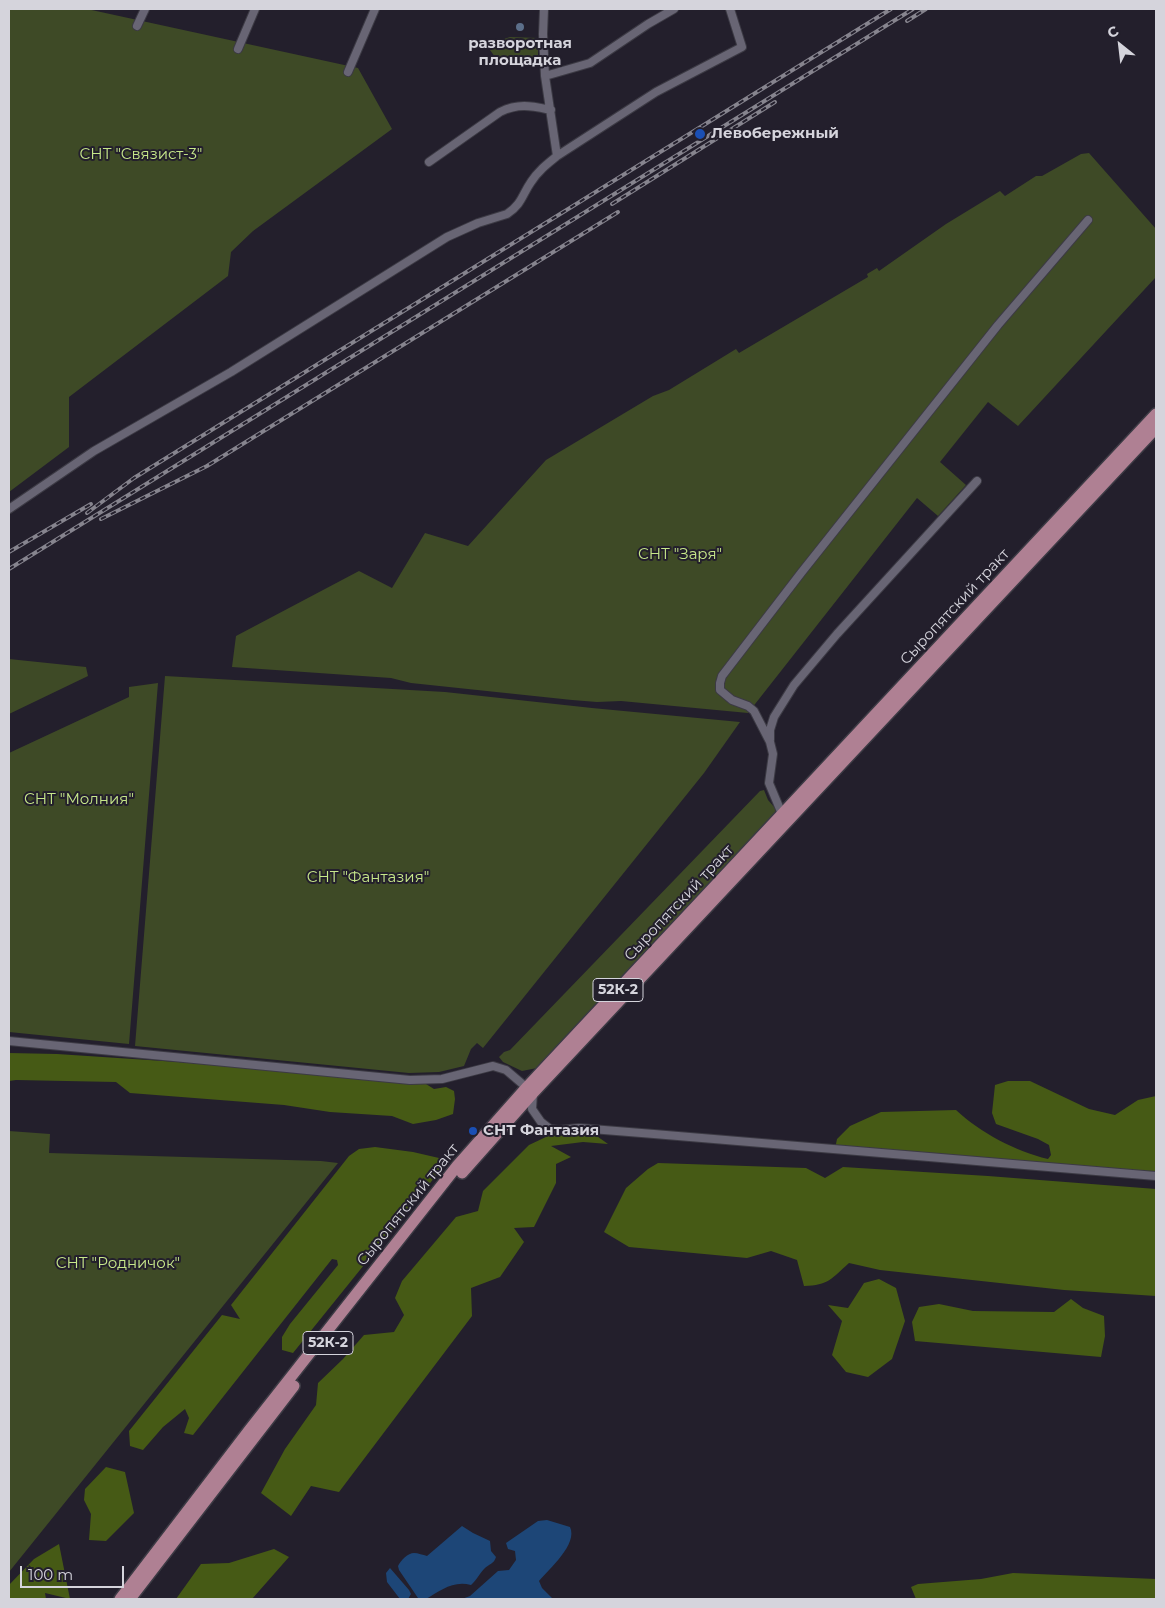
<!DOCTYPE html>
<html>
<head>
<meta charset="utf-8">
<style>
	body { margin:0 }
	#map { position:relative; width:1165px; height:1608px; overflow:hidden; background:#231f2c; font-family:Montserrat,sans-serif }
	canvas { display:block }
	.frame { position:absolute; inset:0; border:10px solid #d5d4dc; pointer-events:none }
	.north { position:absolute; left:1095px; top:20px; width:50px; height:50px; -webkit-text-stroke:4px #231f2c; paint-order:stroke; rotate:331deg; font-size:14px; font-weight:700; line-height:20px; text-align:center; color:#d5d4dc }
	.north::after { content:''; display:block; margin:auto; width:18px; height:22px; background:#d5d4dc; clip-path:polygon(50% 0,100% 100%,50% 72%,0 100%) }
	.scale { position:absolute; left:20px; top:1566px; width:104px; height:22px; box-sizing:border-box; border:2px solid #d5d4dc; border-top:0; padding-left:6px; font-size:15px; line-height:18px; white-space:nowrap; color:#d5d4dc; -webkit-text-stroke:4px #231f2c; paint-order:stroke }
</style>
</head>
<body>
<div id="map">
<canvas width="1165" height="1608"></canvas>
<div class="frame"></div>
<div class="north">С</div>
<div class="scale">100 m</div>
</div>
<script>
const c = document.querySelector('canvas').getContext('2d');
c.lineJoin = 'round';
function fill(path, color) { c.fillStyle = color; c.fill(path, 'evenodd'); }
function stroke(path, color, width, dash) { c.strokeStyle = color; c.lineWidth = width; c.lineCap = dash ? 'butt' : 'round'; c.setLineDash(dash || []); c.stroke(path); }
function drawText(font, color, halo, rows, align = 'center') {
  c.font = font + ' Montserrat,sans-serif'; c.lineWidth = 4; c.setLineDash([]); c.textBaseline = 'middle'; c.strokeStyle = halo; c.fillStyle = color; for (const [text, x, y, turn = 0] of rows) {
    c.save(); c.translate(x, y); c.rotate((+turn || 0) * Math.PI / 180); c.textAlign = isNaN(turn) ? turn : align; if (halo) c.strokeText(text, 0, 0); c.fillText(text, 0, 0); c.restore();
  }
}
fill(new Path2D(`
	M9,9H87L358,68L392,129L253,231L231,252L228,276L69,397V447L9,492Z
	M510,37L538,38V63L535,65L514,66L509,56L500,64L490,50L504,39Z
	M1089,153L1156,229V277L1018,426L988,402L940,462L966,485L938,516L917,498L748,713L621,701L597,702L572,700L411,683L391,678L232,667L236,636L359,571L392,588L425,533L468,546L546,460L653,396L669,390L736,349L739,353L868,277L867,274L877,268L879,271L946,224L1000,191L1005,196L1036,176H1042L1081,154Z
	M9,659L86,667L88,676L9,714Z
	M165,676L445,692L592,708L740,722L704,773L483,1048L477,1043L471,1049L464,1066L439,1072L409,1073L135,1046Z
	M158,683L129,1044L9,1032V753L129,697V687Z
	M764,790L768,800L775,808V815L537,1068L522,1071L503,1062L499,1057L504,1052L510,1050L760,791Z
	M9,1131L50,1134L49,1153L321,1161L338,1163L9,1572Z`), '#3e4a26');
fill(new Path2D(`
	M9,1053L57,1054L194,1063L426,1084L434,1089L446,1087L454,1091L455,1099L453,1114L436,1120L413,1124L392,1116L330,1112L284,1105L130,1093L116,1082L16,1080L9,1081Z
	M1008,1081H1030L1089,1109L1115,1115L1138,1100L1156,1096V1175L835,1149L837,1139L850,1126L881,1112L956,1110C981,1133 1015,1151 1048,1159L1051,1155L1049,1145L1038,1139L996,1124L992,1113L995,1085Z
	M594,1134L608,1144L583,1142L551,1146L571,1157L556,1164V1183L534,1227L514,1228L524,1242L500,1277L471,1288L472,1316L339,1492L311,1486L291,1516L261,1493L285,1449L316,1405L318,1383L343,1359L364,1335L394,1332L404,1315L395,1298L402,1281L456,1217L478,1211L483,1191L529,1145L548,1136Z
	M375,1147L413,1152L439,1158L443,1167L293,1353L282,1350V1337L290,1324L338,1265L337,1260L332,1259L193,1435L184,1433L189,1418L185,1409L163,1427L143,1450L130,1446L129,1431L222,1315L240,1319L231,1305L349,1156L359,1149Z
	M658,1163L806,1168L825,1178L843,1167L988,1176L1156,1189V1296L1064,1290L880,1270L849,1263C831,1279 829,1285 804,1286L797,1260L771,1251L747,1258L629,1247L604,1232L626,1188L648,1169Z
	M879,1279L896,1288L905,1321L892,1359L868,1377L846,1372L832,1355L842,1321L828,1305L848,1308L864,1283Z
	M1071,1299L1083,1308L1104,1316L1105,1336L1101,1357L915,1341L912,1322L919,1307L939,1304L973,1311L1054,1312Z
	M106,1467L125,1472L134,1513L106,1541L89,1540L91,1514L84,1500L85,1489Z
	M59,1544L70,1599L45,1593L46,1599H9V1585L34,1559Z
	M274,1549L289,1557L252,1599H176L201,1564L229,1563Z
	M1013,1573L1156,1579V1599H916L911,1587L918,1584L981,1579Z`), '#465a15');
fill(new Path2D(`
	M547,1520L570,1527C578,1544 550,1568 539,1581L542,1588L553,1599H462L470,1596L498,1571L509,1570L516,1560L515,1551L508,1549L506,1543L538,1521Z
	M462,1526L473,1533L490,1541L491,1551L496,1557C494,1564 489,1564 484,1569C479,1574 477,1580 471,1585C453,1580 440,1591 426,1599L418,1598L399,1570L398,1566C401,1560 408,1553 414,1553C418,1553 423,1555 427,1556Z
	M390,1568L409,1590L411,1594L408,1599H400L387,1582L386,1573Z`), '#1d4677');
const minor = new Path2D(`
	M137,26L145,9
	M238,49L255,9
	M348,72L375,9
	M545,76L590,63L648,24L674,9
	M557,156L656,92L742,47L730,9
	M429,162L500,112C519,103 531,106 551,110
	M9,509L94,451L231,372L447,237L478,223L507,214C522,204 522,195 531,182C538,171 547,164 557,156L545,76L543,34L544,9
	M770,740V730L774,717L794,685L837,634L977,481
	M782,814L769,783L773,754L770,742L754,711L748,706L732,700L720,690V683L722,676L801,573L998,325L1088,220
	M9,1041L410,1080L442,1079L493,1066L506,1070L533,1093L532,1109L541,1122L550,1129L559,1130L579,1128L654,1134L1156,1176`);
const primary = new Path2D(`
	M462,1173L533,1093L1156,428
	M120,1599L250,1429L457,1166L527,1087L1156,414
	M130,1599L294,1386`);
stroke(minor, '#3c3a44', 10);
stroke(primary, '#3c3a44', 14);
stroke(minor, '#686574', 8);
stroke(primary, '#af8093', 11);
const rail = new Path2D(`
	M907,21L926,9
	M612,204L775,102
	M87,513L134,478L891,9
	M101,519L207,466L618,212
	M9,552L91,504
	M9,569L913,9`);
stroke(rail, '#86848e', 4);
stroke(rail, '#231f2c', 2, [5.5]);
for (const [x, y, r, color] of [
	[520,27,5,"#5c6f8a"],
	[700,134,6,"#1a4fb4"],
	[473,1131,5,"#1a4fb4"]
]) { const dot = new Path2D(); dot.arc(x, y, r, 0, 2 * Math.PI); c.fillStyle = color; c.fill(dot); stroke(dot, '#231f2c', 2); }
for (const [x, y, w] of [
	[618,990,50],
	[328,1343,50]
]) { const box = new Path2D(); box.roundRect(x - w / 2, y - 11.5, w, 23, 4); c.fillStyle = '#231f2c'; c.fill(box); stroke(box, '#d5d4dc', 1); }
drawText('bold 14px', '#d5d4dc', null, [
	["52К-2",618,990],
	["52К-2",328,1343]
]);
drawText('bold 15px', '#d5d4dc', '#231f2c', [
	["разворотная",520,44,"center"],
	["площадка",520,61,"center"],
	["Левобережный",711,134],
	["СНТ Фантазия",483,1131]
], 'left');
drawText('15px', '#c7e88a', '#231f2c', [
	["СНТ \"Связист-3\"",141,155],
	["СНТ \"Заря\"",680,555],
	["СНТ \"Молния\"",79,800],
	["СНТ \"Фантазия\"",368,878],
	["СНТ \"Родничок\"",118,1264]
]);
drawText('15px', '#d5d4dc', '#231f2c', [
	["Сыропятский тракт",955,607,-47],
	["Сыропятский тракт",679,903,-47],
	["Сыропятский тракт",408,1205,-51]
]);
</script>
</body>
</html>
